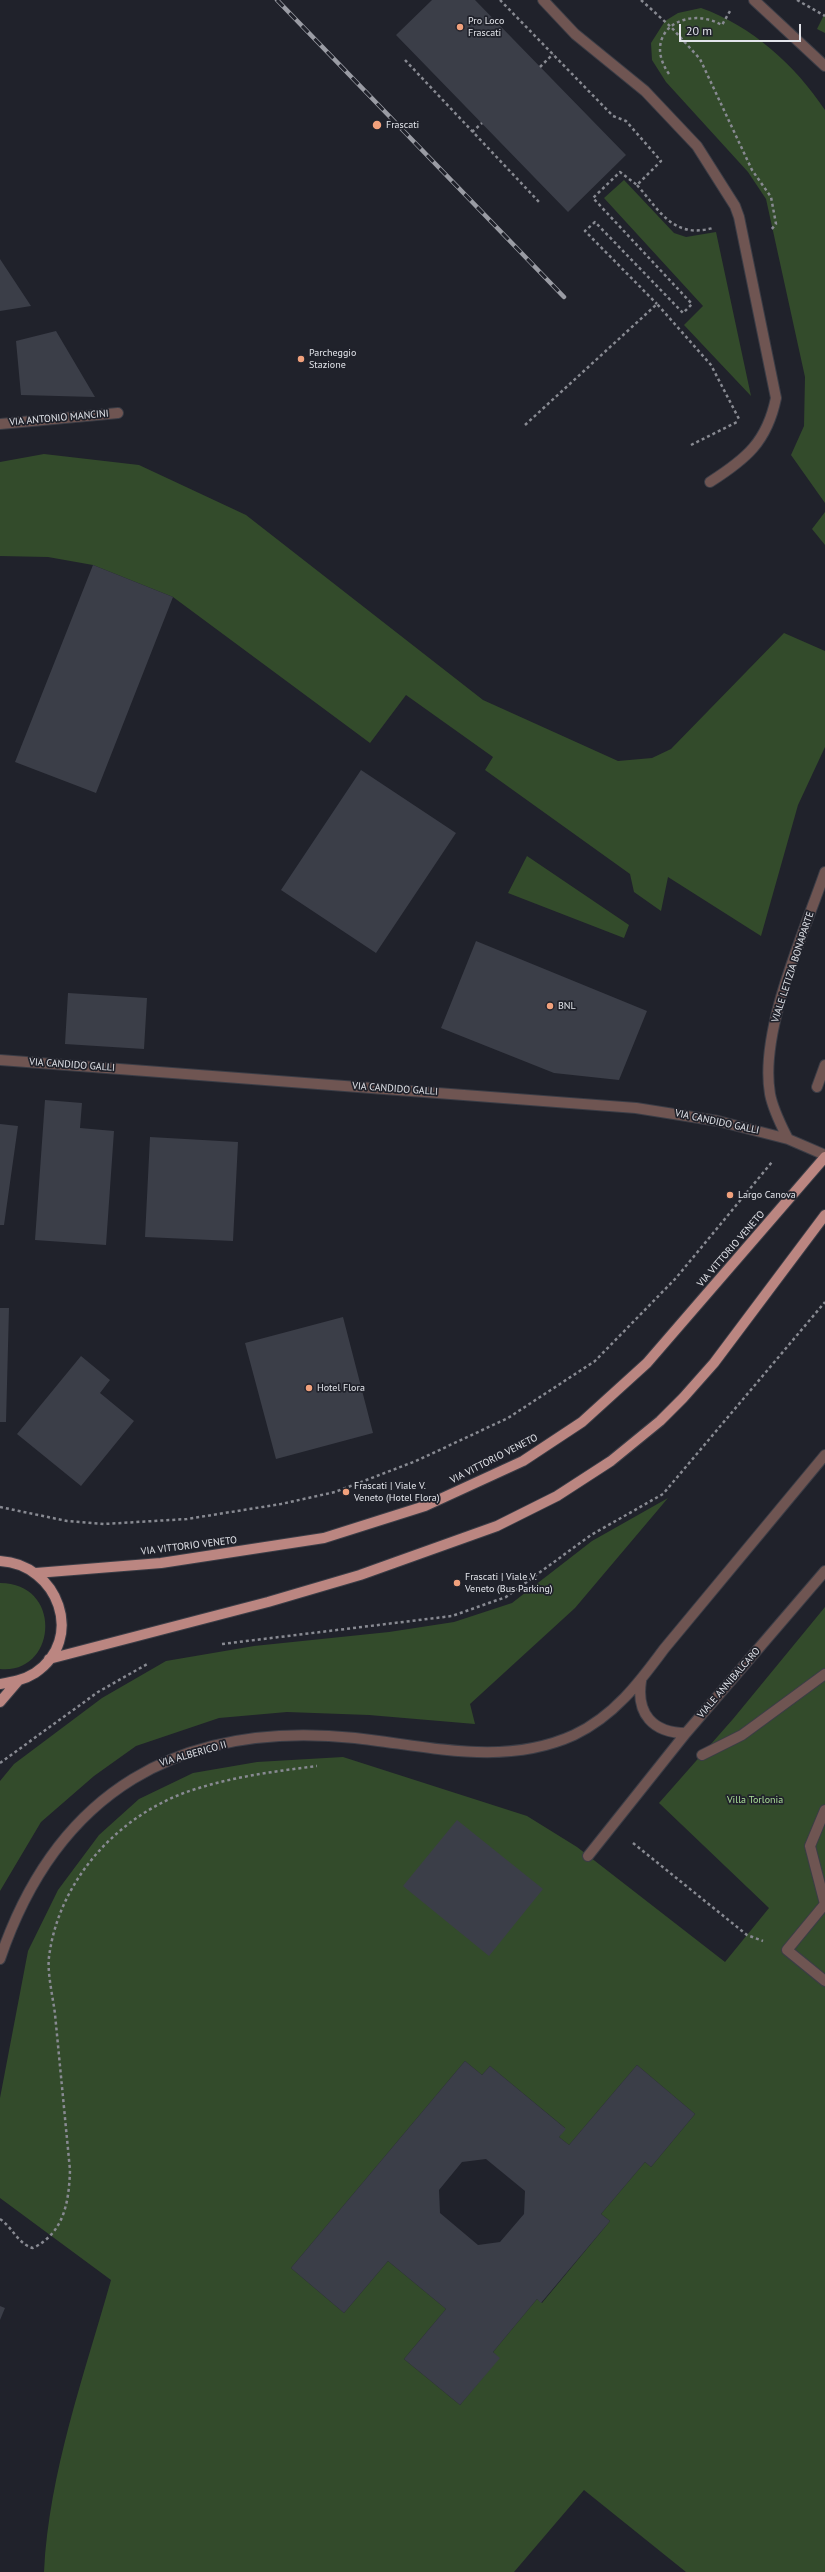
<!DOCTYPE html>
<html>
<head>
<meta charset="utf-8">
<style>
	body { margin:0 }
	#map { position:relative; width:825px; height:2572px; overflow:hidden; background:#20222b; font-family:"PT Sans",sans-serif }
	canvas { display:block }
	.scale { position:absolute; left:679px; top:24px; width:122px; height:18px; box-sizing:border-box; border:2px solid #e3e5eb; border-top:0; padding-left:5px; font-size:12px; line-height:14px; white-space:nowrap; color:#e3e5eb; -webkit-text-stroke:3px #20222b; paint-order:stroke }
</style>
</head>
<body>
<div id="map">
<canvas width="825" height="2572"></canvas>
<div class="scale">20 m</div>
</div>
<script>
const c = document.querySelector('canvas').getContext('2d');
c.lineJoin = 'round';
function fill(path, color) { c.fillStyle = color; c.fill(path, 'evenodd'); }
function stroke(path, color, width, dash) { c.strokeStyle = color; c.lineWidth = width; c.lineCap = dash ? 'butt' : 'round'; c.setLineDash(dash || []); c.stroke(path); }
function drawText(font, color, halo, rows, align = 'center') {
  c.font = font + ' "PT Sans",sans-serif'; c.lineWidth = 3.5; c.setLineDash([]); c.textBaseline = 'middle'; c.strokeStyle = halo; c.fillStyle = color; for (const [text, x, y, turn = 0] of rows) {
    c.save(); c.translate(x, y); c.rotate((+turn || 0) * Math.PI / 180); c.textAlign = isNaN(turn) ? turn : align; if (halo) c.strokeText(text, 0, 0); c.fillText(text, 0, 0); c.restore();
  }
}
fill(new Path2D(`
	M701,8C752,26 795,65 825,110V503L791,455L804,426L805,377L766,199L748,172L666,82L652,60L651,43L665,21L678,13Z
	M825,13V33L817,29Z
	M624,180L674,233L686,237L716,232L751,396L684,325L703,306L604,198Z
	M44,454L139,465L246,515L483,700L618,761L652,758L671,749L784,633L825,651V747L798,805L761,936L668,877L661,911L634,892L630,874L485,770L493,757L406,695L370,743L173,597L93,565L48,557L0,556V462Z
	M825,512V545L812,529Z
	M527,856L629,925L624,938L508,893Z
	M668,1498L575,1608L470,1704L475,1724L369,1715L287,1712L219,1718L136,1746L94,1776L41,1822L0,1891V1781L14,1764L102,1698L166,1661L254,1646L389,1632L454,1622L512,1603L592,1541Z
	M0,1583C64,1583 57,1675 0,1669Z
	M825,1607V2572H686L584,2490L514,2572H44C49,2472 84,2376 111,2280L0,2198V2098L28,1951L58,1890L99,1835L139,1799L193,1773L257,1762L343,1757L527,1816L577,1847L725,1962L769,1908L659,1803L733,1719ZM465,2061L482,2075L490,2066L565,2128L559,2137L569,2145L637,2065L695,2114L651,2167L645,2162L601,2214L610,2221L542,2303L537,2299L493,2352L499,2358L460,2405L404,2359L446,2309L388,2261L344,2313L291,2268Z`), '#334b2b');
fill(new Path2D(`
	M432,0H475L626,155L568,212L396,35Z
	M0,259L31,306L0,311Z
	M56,331L95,397L21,395L16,341Z
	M93,565L173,597L96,793L15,762Z
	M361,770L456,833L376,953L281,890Z
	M476,941L647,1011L619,1080L554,1073L441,1028Z
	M68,993L147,998L144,1049L65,1044Z
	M45,1100L82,1103L80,1128L114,1131L106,1245L35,1240Z
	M0,1124L18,1126L4,1225H0Z
	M150,1137L238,1142L233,1241L145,1237Z
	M0,1308H9L6,1422H0Z
	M343,1317L373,1433L276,1459L245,1343Z
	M81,1356L110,1380L100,1393L134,1421L81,1486L17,1434Z
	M457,1820L543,1889L489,1956L403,1886Z
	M465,2061L482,2075L490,2066L566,2129L559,2137L569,2145L637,2065L695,2114L651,2167L645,2162L601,2214L610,2221L541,2303L537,2299L493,2352L500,2358L460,2405L404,2359L446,2309L388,2261L344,2313L291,2268ZM486,2159L525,2191L524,2214L500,2242L478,2245L440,2213L439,2190L462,2162Z
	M0,2306L5,2308L0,2320Z`), '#3b3e48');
const minor = new Path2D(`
	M543,0L575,34L645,91L697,146L735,206L739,217L776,398C767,442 746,459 710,482
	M754,0L825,66
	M0,424L118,413
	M825,872C804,933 759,1031 770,1094C773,1110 781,1125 788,1139L825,1155
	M0,1060L636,1108L718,1121L788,1139
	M817,1087L825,1065
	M641,1681C636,1714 653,1733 686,1733L825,1571
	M702,1755L742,1735L825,1674
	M588,1856L686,1733
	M825,1904L787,1950L825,1981
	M825,1904L810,1846L825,1810
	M0,1959C57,1791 180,1720 355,1738C428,1746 504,1767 574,1735C614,1716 639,1683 664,1649L825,1455`);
const major = new Path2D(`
	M0,1561C58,1564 86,1639 35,1673C24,1680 12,1682 0,1684
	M36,1573L161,1563L324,1538L425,1506L523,1461L582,1422L647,1363L825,1157
	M49,1659L268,1602L360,1575L497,1526L557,1496L611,1461L660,1421L683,1398L714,1363L825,1215
	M0,1702L18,1681`);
stroke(minor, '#3b3d46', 12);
stroke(major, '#3b3d46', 12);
stroke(new Path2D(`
	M500,0L613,116L626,121L661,161L637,185L620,172L593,198L692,304L683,313L595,222L585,231L657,304
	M641,0L671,27L700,59L752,170L771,197L776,224L770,231
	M797,0L825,16
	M405,60L540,203
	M540,67L553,54
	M669,74C641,34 684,4 722,25L730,11
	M472,132L482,123
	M637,185C660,211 673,239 713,228
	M525,425L657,304L711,365L739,419
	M691,445L737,422
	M0,1507L67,1521L104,1524L187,1519L281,1504L335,1492L416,1461L508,1418L595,1361L676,1278L772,1162
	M222,1644L452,1616L506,1597L591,1535L663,1494L825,1302
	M0,1763L98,1692L149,1663
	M633,1843L747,1935L763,1941
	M0,2219C13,2228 18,2244 33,2248C64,2233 69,2202 70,2170C65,2118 60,2066 55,2014C53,1998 47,1972 49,1957C59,1877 123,1810 199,1788C237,1776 278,1771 317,1766`), '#888a92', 2.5, [3, 3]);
stroke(minor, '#6f5552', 10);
stroke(major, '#bb8681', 10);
const rail = new Path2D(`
	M277,0L564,297`);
stroke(rail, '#9a9ca4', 4.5);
stroke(rail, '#20222b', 3, [9]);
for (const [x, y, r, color] of [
	[460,27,4,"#f1a17c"],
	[377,125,5,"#f1a17c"],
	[301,359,4,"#f1a17c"],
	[550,1006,4,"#f1a17c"],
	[730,1195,4,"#f1a17c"],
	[309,1388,4,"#f1a17c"],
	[346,1492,4,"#f1a17c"],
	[457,1583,4,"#f1a17c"]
]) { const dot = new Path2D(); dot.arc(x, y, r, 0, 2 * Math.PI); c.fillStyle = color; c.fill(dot); stroke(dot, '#20222b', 1.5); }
drawText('10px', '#e3e5eb', '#20222b', [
	["Pro Loco",468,21],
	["Frascati",468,33],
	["Frascati",386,125],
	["Parcheggio",309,353],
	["Stazione",309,365],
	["BNL",558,1006],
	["Largo Canova",738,1195],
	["Hotel Flora",317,1388],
	["Frascati | Viale V.",354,1486],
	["Veneto (Hotel Flora)",354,1498],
	["Frascati | Viale V.",465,1577],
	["Veneto (Bus Parking)",465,1589]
], 'left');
drawText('10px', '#e3e5eb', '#20222b', [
	["VIA ANTONIO MANCINI",59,418,-5],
	["VIALE LETIZIA BONAPARTE",793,967,-72],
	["VIA CANDIDO GALLI",72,1065,4],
	["VIA CANDIDO GALLI",395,1089,4],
	["VIA CANDIDO GALLI",717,1122,12],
	["VIA VITTORIO VENETO",731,1249,-49],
	["VIA VITTORIO VENETO",494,1459,-27],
	["VIA VITTORIO VENETO",189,1546,-7],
	["VIALE ANNIBALCARO",729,1683,-49],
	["VIA ALBERICO II",193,1754,-16]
]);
drawText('10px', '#abde98', '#20222b', [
	["Villa Torlonia",755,1800]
]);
</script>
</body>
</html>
